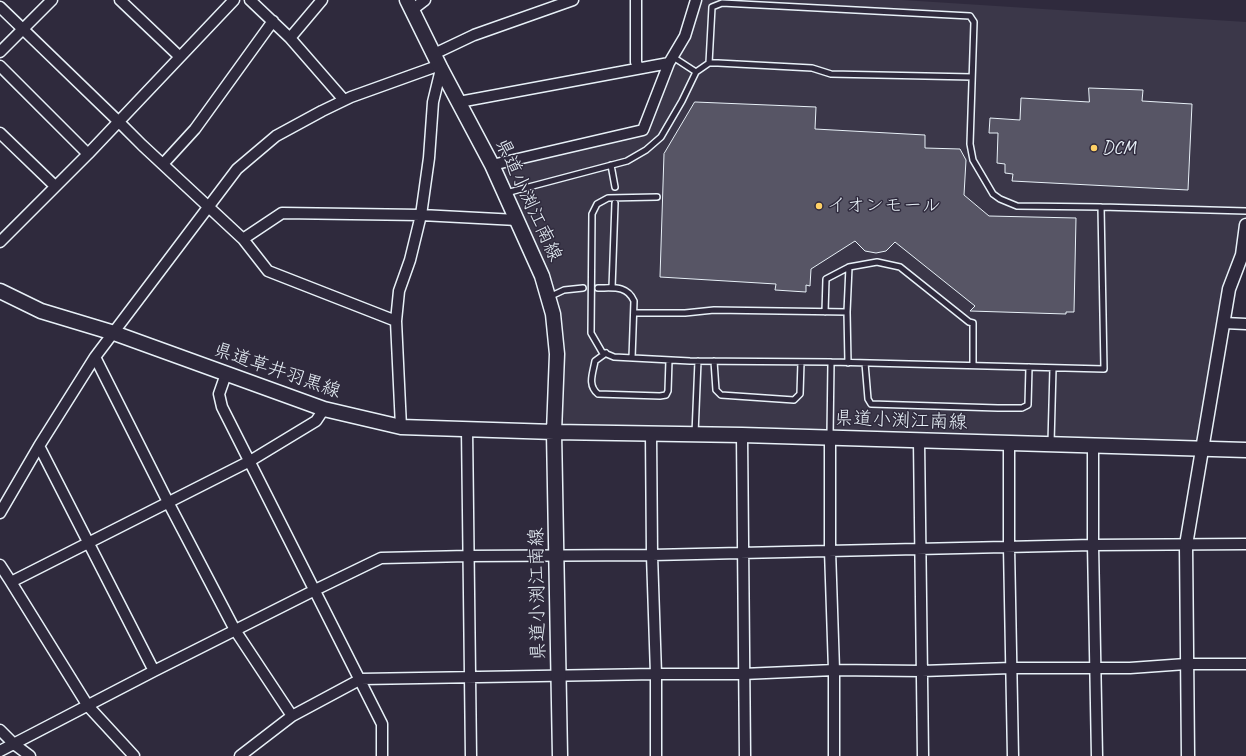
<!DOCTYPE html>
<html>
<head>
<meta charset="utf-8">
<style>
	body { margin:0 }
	canvas { display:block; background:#2f2a3d }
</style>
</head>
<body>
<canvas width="1246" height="756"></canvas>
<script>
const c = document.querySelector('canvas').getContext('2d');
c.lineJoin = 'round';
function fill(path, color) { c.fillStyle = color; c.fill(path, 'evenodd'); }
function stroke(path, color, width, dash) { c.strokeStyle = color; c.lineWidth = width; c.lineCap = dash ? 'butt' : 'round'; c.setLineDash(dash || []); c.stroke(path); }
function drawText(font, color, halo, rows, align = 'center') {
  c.font = font + ' Caveat,"Klee One",sans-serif'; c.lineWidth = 3; c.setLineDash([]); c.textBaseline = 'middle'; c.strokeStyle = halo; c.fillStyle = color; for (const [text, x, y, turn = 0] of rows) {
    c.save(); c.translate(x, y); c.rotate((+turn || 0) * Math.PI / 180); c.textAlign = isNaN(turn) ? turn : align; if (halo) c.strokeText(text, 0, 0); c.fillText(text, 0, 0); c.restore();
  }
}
fill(new Path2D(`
	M696,0H902L1246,22V225L1229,289L1203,449L554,432L553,314L492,165L643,130Z`), '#3b3749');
const building = new Path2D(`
	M1089,88L1143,90L1142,101L1192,104L1188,190L1012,181L1013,174L1005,173V164L997,163L998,133H989L990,118L1020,120L1021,98L1089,102Z
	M695,102L816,107L815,129L925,135V148L960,149L966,160L964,195L989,216L1076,218L1074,312H1066V314L970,311L975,306L895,242L886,251L876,253L865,251L855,241L811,269L810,286L806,285V292L775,290L776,284L660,277L664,154Z`);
fill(building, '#575565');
stroke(building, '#e8f1f8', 1);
const service = new Path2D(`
	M673,57L696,72
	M709,63L712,7L722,3L970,16L974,22L970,144L973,160L993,194L1000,199L1017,206L1101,207L1246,211
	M611,165L615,187
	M506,193L627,161L646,150L661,137L682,101L696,72L709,63H718L812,68L831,74L972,77
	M657,197L608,198L597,204L592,214L591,333L602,352L614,357L690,361L831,362L1104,369L1101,207
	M598,288C613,288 627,285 634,301L632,358
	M612,288L615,203
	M549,297L564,290L583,288
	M825,312L826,279L849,267L877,262L900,267L969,322L973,323V365
	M634,313H685L714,310L847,312
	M606,353L595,361C593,373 587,385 598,394L660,396L666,395L668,391L669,360
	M714,361L716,390L721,395L794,400L800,394L801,362
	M848,363L847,312L849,267
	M865,363L868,399L871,404L998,408H1022L1028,405L1029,367
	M695,434L698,361
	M830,436L831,362
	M1051,443L1053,368`);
const minor = new Path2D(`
	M120,0L180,57
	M250,0L290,38L344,100
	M636,0V62L638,68
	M0,7L118,121L142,145L243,239L268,271L396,321
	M412,10L425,0
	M290,38L322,0
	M0,52L52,0
	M434,54L474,35L573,0
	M0,66L88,154
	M459,102L669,63
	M0,133L55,186
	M163,164L195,129L273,21
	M492,165L643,130L669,63L685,36L696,0
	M243,239L282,213L421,215L517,220
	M0,242L88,154L234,0
	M1224,323L1246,324
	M95,357L168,502L235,630L292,716
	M226,374L219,394L222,407L382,724V756
	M401,427L396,321L399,291L410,260L421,215L429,158L433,102L441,69
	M467,429L471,756
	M651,433L652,555L656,674V756
	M742,435L745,756
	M830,437V550L834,670V756
	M919,441L923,756
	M1009,443V547L1013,756
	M39,446L154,671
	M1093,446V545L1097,756
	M0,513L39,446L95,357L237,169L276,136L322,111L351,97L440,65
	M0,565L11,582L250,461L316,421L324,409
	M11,582L88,706L134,756
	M0,730L14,744L30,756
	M0,751L154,671L315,590L381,558L468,556L652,555L1093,545L1246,544
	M240,756L292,716L361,679L656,674H743L834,670L922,671L1011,668H1130L1186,664H1246`);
const tertiary = new Path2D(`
	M1188,756L1186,545L1229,289L1242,255L1246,225`);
const secondary = new Path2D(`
	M407,0L441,69L492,165L542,276L553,314L557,354L554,432L560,756
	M0,291L41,311L114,333L324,409L401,427L554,432L742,435L1246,450`);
stroke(service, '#e8f1f8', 8);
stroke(minor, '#e8f1f8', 13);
stroke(tertiary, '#e8f1f8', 15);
stroke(secondary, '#e8f1f8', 17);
stroke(service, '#2f2a3d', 5);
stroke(minor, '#2f2a3d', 10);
stroke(tertiary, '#2f2a3d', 12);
stroke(secondary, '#2f2a3d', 14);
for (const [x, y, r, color] of [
	[1094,148,4,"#ffd166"],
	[819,206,4,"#ffd166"]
]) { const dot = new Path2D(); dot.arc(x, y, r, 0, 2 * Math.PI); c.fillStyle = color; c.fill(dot); stroke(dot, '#2f2a3d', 1.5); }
drawText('19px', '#e8f1f8', '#2f2a3d', [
	["DCM",1102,148],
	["イオンモール",827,206]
], 'left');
drawText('19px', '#e8f1f8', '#2f2a3d', [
	["県道小渕江南線",528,200,65],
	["県道草井羽黒線",277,371,19],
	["県道小渕江南線",901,421,2],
	["県道小渕江南線",538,594,-91]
]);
</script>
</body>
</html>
